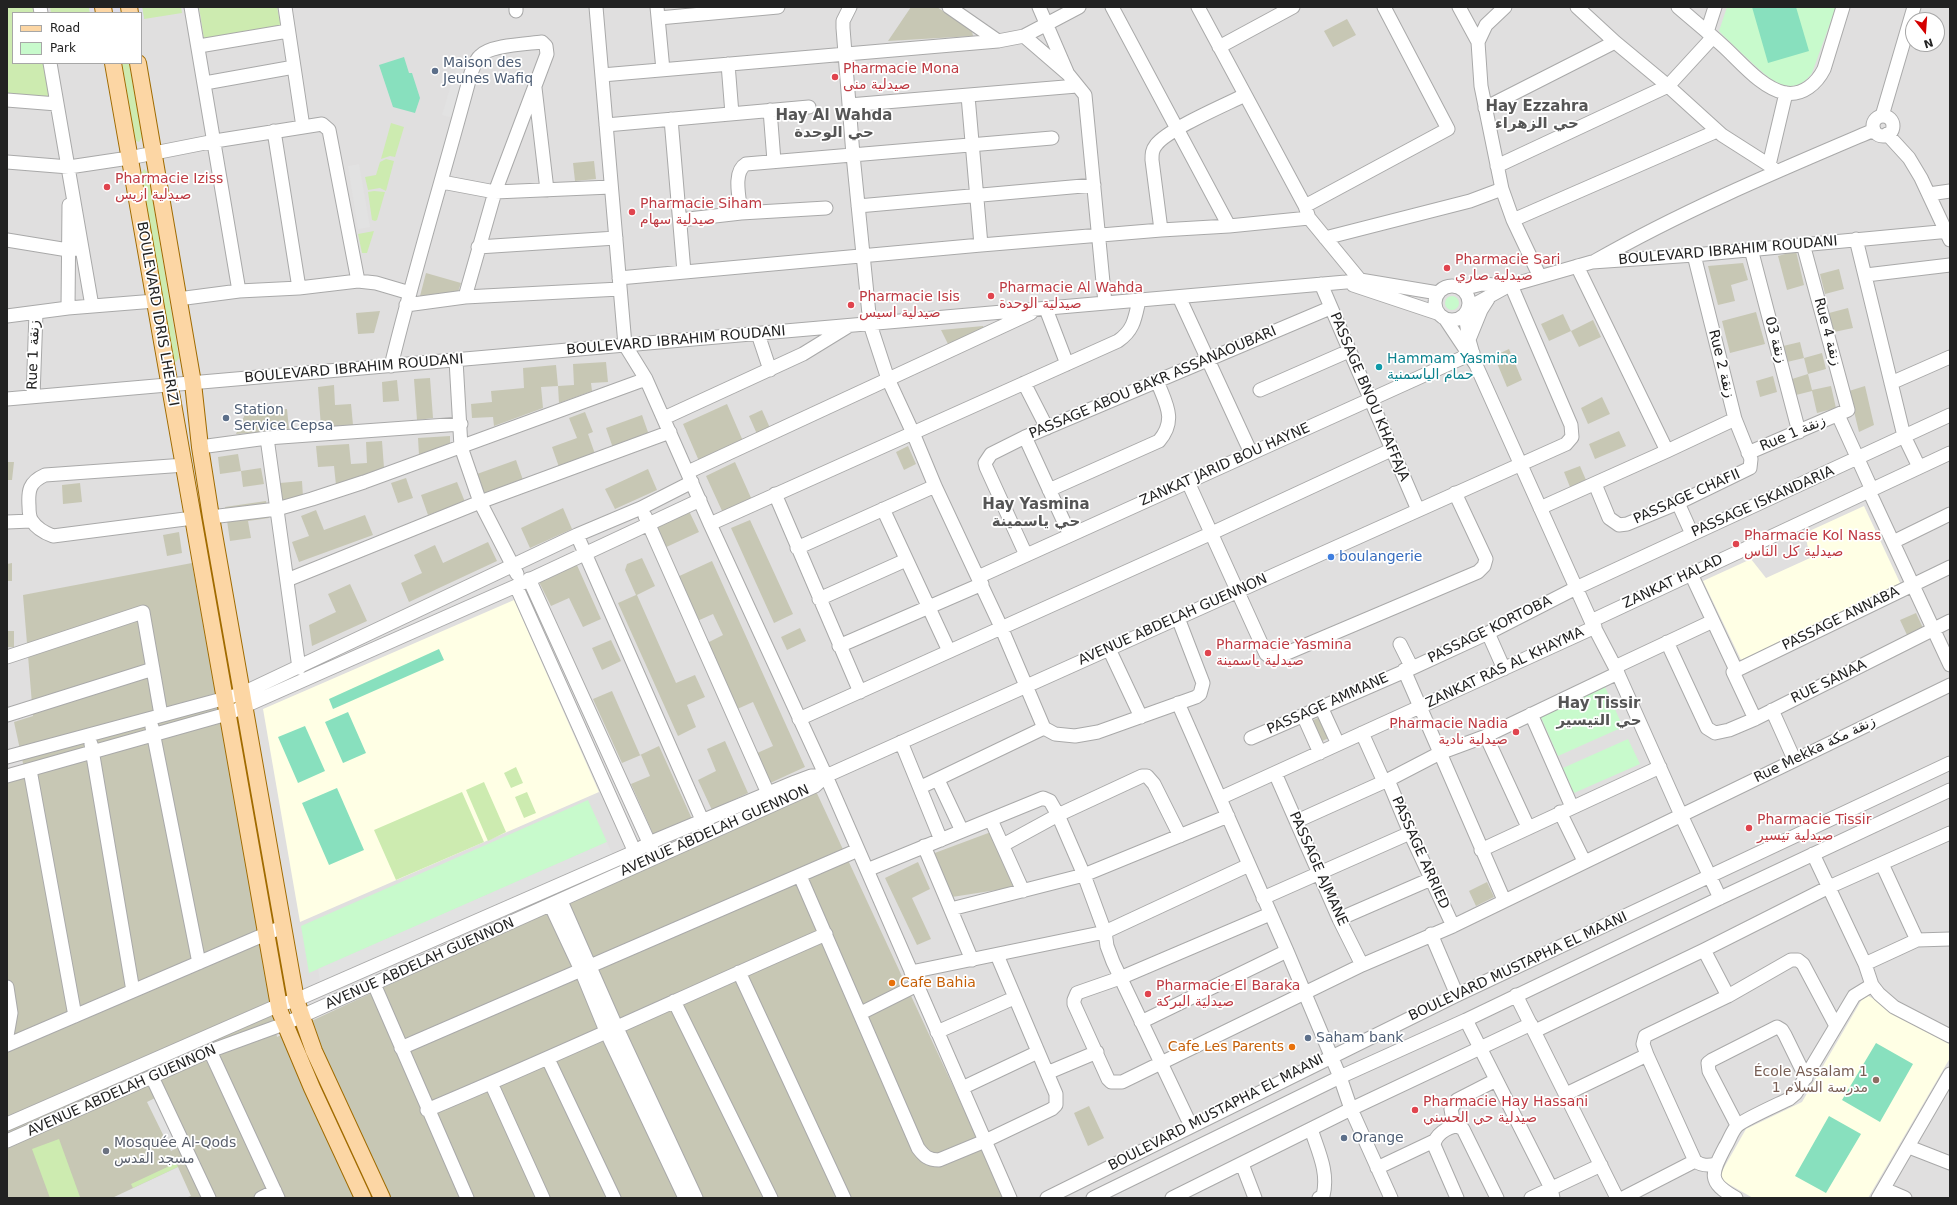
<!DOCTYPE html>
<html>
<head>
<meta charset="utf-8">
<style>
	body { margin:0 }
	#map { position:relative; width:1957px; height:1205px; overflow:hidden; background:#f2efe9; font-family:"DejaVu Sans",sans-serif }
	canvas { display:block }
	.frame { position:absolute; inset:0; border:8px solid #222; pointer-events:none }
	.legend { position:absolute; left:12px; top:12px; width:130px; height:52px; box-sizing:border-box; background:#fff; border:1px solid #a7a7a7; margin:0; padding:5px 7px; list-style:none; font-size:12px; color:#222 }
	.legend li { display:flex; align-items:center; gap:8px; height:20px }
	.legend b { width:20px; border:1px solid #a7a7a7 }
	.north { position:absolute; left:1905px; top:12px; width:40px; height:40px; box-sizing:border-box; background:#fff; border:1px solid #a7a7a7; border-radius:50%; rotate:163deg; font-size:11px; font-weight:700; line-height:16px; text-align:center; color:#222 }
	.north::after { content:''; display:block; margin:auto; width:14px; height:18px; background:#d40000; clip-path:polygon(50% 0,100% 100%,50% 72%,0 100%) }
</style>
</head>
<body>
<div id="map">
<canvas width="1957" height="1205"></canvas>
<div class="frame"></div>
<ul class="legend">
<li><b style="height:5px;background:#fcd6a4"></b>Road</li>
<li><b style="height:11px;background:#c8facc"></b>Park</li>
</ul>
<div class="north">N</div>
</div>
<script>
const c = document.querySelector('canvas').getContext('2d');
c.lineJoin = 'round';
function fill(path, color) { c.fillStyle = color; c.fill(path, 'evenodd'); }
function stroke(path, color, width, dash) { c.strokeStyle = color; c.lineWidth = width; c.lineCap = dash ? 'butt' : 'round'; c.setLineDash(dash || []); c.stroke(path); }
function drawText(font, color, halo, rows, align = 'center') {
  c.font = font + ' "DejaVu Sans",Vazirmatn,sans-serif'; c.lineWidth = 3.5; c.setLineDash([]); c.textBaseline = 'middle'; c.strokeStyle = halo; c.fillStyle = color; for (const [text, x, y, turn = 0] of rows) {
    c.save(); c.translate(x, y); c.rotate((+turn || 0) * Math.PI / 180); c.textAlign = isNaN(turn) ? turn : align; if (halo) c.strokeText(text, 0, 0); c.fillText(text, 0, 0); c.restore();
  }
}
fill(new Path2D(`
	M7,7H1950V1198H7ZM13,13H141V63H13ZM1913,20H1937V44H1913Z`), '#e0dfdf');
fill(new Path2D(`
	M1864,506L1901,585L1741,660L1703,581L1751,559L1766,578L1810,558L1805,533Z
	M514,600L599,792L300,922L263,709Z
	M1865,994L1950,1043V1058L1868,1198H1753L1718,1178L1746,1129L1802,1102Z`), '#ffffe5');
fill(new Path2D(`
	M911,7H937L972,31L973,36L888,41Z
	M1347,19L1356,35L1333,47L1324,31Z
	M594,161L596,179L575,181L573,163Z
	M1796,251L1804,285L1787,290L1778,256Z
	M1743,263L1748,280L1731,285L1735,301L1718,305L1708,266Z
	M1839,269L1844,289L1825,294L1820,274Z
	M426,273L461,283L458,292L420,296Z
	M1848,308L1853,328L1834,332L1829,313Z
	M380,311L374,333L358,334L356,313Z
	M1756,312L1765,344L1730,353L1722,321Z
	M1563,314L1571,331L1593,320L1601,337L1579,347L1571,331L1549,341L1541,324Z
	M983,326L985,330L949,346L941,330Z
	M1800,342L1804,358L1822,353L1826,369L1808,374L1812,390L1831,386L1836,408L1817,413L1812,391L1796,395L1792,379L1808,374L1804,358L1787,362L1783,346Z
	M1509,349L1522,380L1507,387L1494,356Z
	M606,362L608,382L591,383L592,391L559,403L558,386L541,387L543,408L494,426L493,417L472,418L471,404L492,402L491,391L524,388L523,368L556,365L558,386L574,385L573,364Z
	M1773,376L1777,392L1760,397L1756,381Z
	M430,378L433,418L417,420L414,379Z
	M397,380L399,401L383,402L382,382Z
	M334,385L335,405L351,404L353,425L321,427L318,387Z
	M1865,386L1874,425L1859,432L1849,391Z
	M1602,397L1610,414L1588,424L1581,408Z
	M727,404L743,441L699,461L683,424Z
	M287,409L289,430L236,434L246,412Z
	M762,410L770,428L757,434L749,416Z
	M585,412L593,432L588,434L595,454L559,467L552,447L577,438L569,418Z
	M642,415L649,435L613,448L606,428Z
	M1619,431L1626,446L1595,459L1589,444Z
	M450,436V444L419,455L418,438Z
	M382,441L384,468L336,485L334,466L318,467L316,446L349,444L351,464L367,463L366,442Z
	M908,446L916,464L904,470L896,452Z
	M238,454L241,471L261,468L264,484L243,487L241,471L220,474L218,457Z
	M516,460L523,480L485,494L477,474Z
	M7,462H14L12,480H7Z
	M735,462L752,500L723,513L706,476Z
	M1580,466L1586,480L1570,487L1564,472Z
	M648,469L657,490L615,509L605,489Z
	M406,478L413,498L398,503L391,483Z
	M302,481L303,497L282,505L280,483Z
	M457,482L465,502L428,515L421,495Z
	M80,483L82,502L63,504L62,485Z
	M266,501L269,518L248,521L251,538L230,541L225,507Z
	M563,508L572,529L530,548L521,528Z
	M316,510L324,530L365,515L373,535L299,562L292,542L309,536L301,516Z
	M689,511L699,532L662,549L652,528Z
	M750,520L793,614L774,623L731,528Z
	M179,532L182,553L167,556L163,535Z
	M488,542L497,561L409,602L401,583L422,573L414,555L435,545L443,563Z
	M642,558L655,586L637,595L676,683L695,675L705,697L687,705L696,727L678,736L618,603L636,595L625,570L627,564Z
	M712,561L805,767L768,784L755,754L773,746L753,702L735,710L705,644L723,635L713,614L695,622L675,578Z
	M12,563V581H7V564Z
	M192,563L277,1037L814,787L1005,1198H7V782L26,777L14,722L33,716L23,595Z
	M576,563L601,619L583,627L569,598L551,606L538,580Z
	M350,584L367,621L312,646L309,625L336,612L328,594Z
	M1916,613L1923,628L1907,635L1900,620Z
	M800,628L806,641L787,650L781,637Z
	M7,631H14V647H7Z
	M611,640L621,661L602,670L592,648Z
	M612,691L640,755L659,746L692,819L654,836L631,784L650,776L641,755L622,763L593,699Z
	M1320,717L1329,738L1320,742L1311,721Z
	M725,741L748,793L712,810L698,780L716,771L707,749Z
	M991,832L1016,887L952,897L932,854Z
	M918,862L930,889L912,898L931,939L917,945L885,878Z
	M1487,882L1494,897L1476,906L1469,891Z
	M1089,1106L1104,1138L1088,1146L1074,1113Z`), '#c7c7b4');
fill(new Path2D(`
	M7,7H36L37,13H13V63H45L51,98L7,95Z
	M50,7H89L90,13H51Z
	M142,7H181L182,13L144,19Z
	M199,7H277L281,27L204,39Z
	M122,63H129L142,137L139,142L136,141L135,138Z
	M391,123L404,127L395,157L390,156L381,159Z
	M386,159L394,161L386,191L380,188L368,190L365,177L376,175L380,162Z
	M144,169L148,173L179,358L176,362L172,359L141,174Z
	M374,191L385,192L377,220L375,221L372,220L368,192Z
	M374,231L367,253H362L358,234Z
	M516,767L523,783L511,788L504,773Z
	M484,782L506,832L488,841L466,790Z
	M462,792L484,842L396,880L374,830Z
	M527,792L536,813L524,818L515,797Z
	M59,1139L80,1197L77,1198H50L32,1149Z
	M176,1163L178,1167L133,1188L131,1184Z`), '#cdebb0');
fill(new Path2D(`
	M1727,7H1836L1812,73C1791,102 1766,76 1748,59C1738,50 1728,40 1719,31Z
	M1445 303a7 7 0 1 1 14 0a7 7 0 1 1-14 0Z
	M1605,687L1623,727L1558,756L1540,715Z
	M1628,739L1640,764L1574,793L1563,768Z
	M588,800L607,842L309,973L301,926Z`), '#c8facc');
fill(new Path2D(`
	M1752,7H1796L1809,51L1768,63Z
	M404,57L409,73H412L420,98L415,113L393,107L379,65Z
	M439,649L444,660L333,709L329,699Z
	M348,712L366,753L343,763L325,722Z
	M305,726L325,771L298,783L278,737Z
	M337,788L364,850L329,865L302,803Z
	M1876,1043L1913,1064L1880,1122L1842,1100Z
	M1829,1116L1861,1134L1826,1193L1795,1176Z`), '#88e0be');
fill(new Path2D(`
	M456,68L467,72L454,118L442,115Z
	M359,164L370,227L358,229L348,166Z
	M607,842L613,856L320,984L318,969Z
	M155,1098L179,1147L171,1151L147,1102Z
	M178,1167L191,1196L185,1198H112Z`), '#e2e2e2');
fill(new Path2D(`
	M89,7H142L144,19H141V13H90Z`), '#dddde8');
const minor = new Path2D(`
	M40,7L41,13
	M191,7L239,291
	M285,7L303,127
	M516,7V11
	M596,7L625,345L646,379L710,524L826,776L1010,1198
	M657,7L663,70
	M850,7L843,21V28L853,155L870,324L888,379L913,433L935,486L1001,627L1044,728L1055,734L1075,736L1098,732L1196,697L1200,694L1203,683L1178,618
	M949,7L998,41
	M1039,7L1067,72
	M1112,7L1229,226
	M1198,7L1305,206L1308,215
	M1459,7L1478,42
	M1505,7L1486,25L1478,42L1481,86L1502,189L1513,220L1540,277
	M1577,7L1615,42L1668,86L1722,135L1769,165L1776,171
	M1678,7C1693,20 1708,32 1722,45C1740,61 1761,88 1785,93C1803,96 1817,83 1824,69L1843,7
	M659,18L778,7
	M1707,32L1715,7
	M1024,36L1068,74L1085,95L1105,303
	M199,46L288,31
	M1219,47L1293,7
	M50,63L92,306
	M728,64L732,114
	M602,75L998,41L1024,36L1079,7
	M205,83L294,67
	M535,88L547,190
	M968,96L981,245
	M7,100L57,104
	M849,105L1077,86
	M1485,108L1615,42
	M770,110L774,161
	M1882,116L1914,7
	M1873 126a10 10 0 1 1 20 0a10 10 0 1 1-20 0Z
	M671,119L684,272
	M606,125L809,107
	M274,131L299,288
	M1887,134L1909,158L1921,178L1950,240
	M7,162L69,167L129,158L215,141L322,124L329,130L358,281
	M1769,165L1786,93
	M1497,166L1668,86L1713,37
	M442,182L495,192L611,187
	M1929,194L1950,191
	M858,206L1094,185
	M1305,206L1448,129L1384,7
	M741,213C740,200 732,172 746,164L1052,138
	M680,220L741,213L826,208
	M1513,220L1717,131
	M1161,230L1152,160C1152,154 1152,150 1156,145C1168,129 1225,105 1245,95
	M1325,238L1470,201L1502,189
	M1856,239L1904,436L1919,467
	M7,240L68,250L76,249
	M478,247L616,238
	M1751,249L1799,432
	M1595,261C1684,210 1780,170 1874,130
	M1577,266L1667,451
	M1866,275L1950,265
	M619,278L981,245L1161,230L1229,226L1309,218L1360,280L1363,286
	M1321,284L1418,510
	M1353,285L1437,313
	M1435 303a17 17 0 1 1 34 0a17 17 0 1 1-34 0Z
	M1462,289L1482,284L1508,286
	M1179,297L1251,453
	M178,299L239,291L299,288L358,281L376,283L410,293
	M406,305L465,297L620,289
	M68,308L69,205
	M1468,308L1508,286L1592,262L1694,255L1950,231
	M1046,309L1067,364
	M1465,314L1469,340L1473,354
	M7,316L68,308L155,301
	M1446,320L1476,365L1591,621L1615,667L1681,815L1720,898
	M758,334L770,370
	M1470,337L1481,310L1488,299
	M456,360L461,447L480,502L517,574
	M391,366C415,267 445,171 471,73C474,67 475,60 480,56C490,45 527,44 542,42L546,46L547,54L495,192L465,297
	M1024,383L1047,428
	M1891,383L1950,357
	M1260,390L1349,351
	M33,397L36,313
	M7,399L1346,282L1360,280L1438,293
	M1838,415L1872,490
	M664,418L803,354L847,327
	M1025,437L1070,535
	M267,438L299,668
	M200,447L267,438L461,424
	M1748,453L1848,410L1803,244
	M185,465L45,475C29,482 28,491 29,506C29,511 29,517 32,521C37,529 45,533 53,536L193,518
	M688,472L1031,313
	M1188,482L1266,654L1271,658L1280,656L1478,572L1484,566L1486,559L1455,493
	M1595,484L1609,518L1619,525L1627,524L1678,503L1750,468L1751,459L1735,419L1694,255
	M1049,490L1159,441C1177,420 1166,404 1157,381
	M1869,491L1950,665
	M775,494L860,692
	M1678,503L1692,534
	M1540,508L1667,451L1735,419
	M883,509L949,651
	M645,516L771,800
	M211,517L277,509L312,499L364,482L646,379
	M7,522L31,521
	M710,524L1118,341C1134,330 1135,318 1139,300
	M577,535L706,829
	M1893,542L1950,514
	M797,548L935,486
	M1026,555L986,467L985,463L991,454L1025,437L1330,308
	M1691,574L1736,670
	M978,577L1473,353
	M529,579L652,849
	M287,580L480,502L670,432
	M516,586L638,859
	M819,599L906,560
	M1591,621L1950,453
	M1488,633L1504,669
	M1667,642L1707,728L1715,733L1729,730L1755,719L1950,621
	M1400,644L1412,668
	M839,646L982,584
	M1109,649L1141,717
	M7,657L143,612L161,715
	M1615,667L1713,621
	M1404,670L1504,900
	M1178,703L1287,951L1340,1077L1351,1109L1391,1198
	M1321,707L1338,744
	M1772,710L1794,759
	M1531,714L1572,807
	M7,715L153,669
	M1303,715L1320,753
	M799,719L1212,533L1391,450
	M1755,719L1733,672L1950,567
	M152,727L199,963
	M1362,733L1384,782
	M1486,736L1528,827
	M1251,738L1412,668L1488,633L1576,588L1950,415
	M901,742L941,840
	M91,744L133,991
	M7,757L241,694L577,535L641,508L692,482
	M30,770L75,1016
	M1275,773L1339,919L1362,965
	M7,776L227,714L516,586L700,500
	M938,780L962,831
	M1388,780L1410,833L1453,926
	M921,787L1044,728
	M1220,798L1595,627
	M1560,812L1584,861
	M991,820L1023,891
	M1297,821L1388,780L1440,753L1486,736L1618,673
	M1003,845L1058,815L1142,776H1147L1154,784L1180,836
	M924,846L972,960
	M1481,850L1660,767
	M1813,854L1865,964L1872,985L1879,994L1894,1007L1950,1036
	M1882,864L1917,940
	M867,870L1043,798L1050,801L1058,815L1084,875L1105,932L1107,946L1113,962L1191,1126
	M800,876L918,1148C924,1156 928,1160 939,1160L985,1141L1052,1109L1056,1105V1094L997,955
	M1263,898L1410,833
	M561,901L616,1026L696,1198
	M551,906L581,970L606,1031L685,1198
	M951,909L1084,875L1228,816
	M1270,914L1120,978L1077,993L1074,1000V1004L1108,1079L1111,1082H1122L1362,965L1453,926L1950,685
	M1339,919L1431,879
	M1431,934L1457,995
	M1704,950L1728,996
	M1865,964L1917,940L1950,939
	M739,972L844,1198
	M911,972L1105,932L1249,865
	M374,984L467,1198
	M7,987L11,1013L7,1036
	M1516,995L1617,1198
	M674,1001L771,1198
	M861,1013L917,985
	M1466,1020L1551,1188L1553,1198
	M1141,1022L1287,951
	M1535,1031L1704,950L1829,887L1950,833
	M937,1032L1014,998
	M7,1045L282,927
	M401,1048L858,850
	M210,1051L278,1198
	M1647,1055L1695,1161
	M548,1059L614,1198
	M1047,1073L1097,1052
	M152,1077L209,1198
	M491,1083L543,1198
	M962,1088L1038,1052
	M1566,1094L1647,1055L1643,1044L1645,1036L1728,996L1791,960H1798L1803,964L1836,1026
	M427,1110C561,1054 693,992 826,934
	M7,1124L279,1005L296,1000L634,852L649,843L795,782L811,776H826
	M1737,1125L1709,1071L1708,1063L1712,1060L1777,1027L1782,1030L1785,1035L1806,1078
	M1454,1126L1451,1109L1457,1100L1496,1080
	M1311,1129C1318,1151 1329,1172 1323,1196L1319,1198
	M7,1141L210,1051L284,1024L815,786L826,776L1566,444L1572,437L1571,425L1511,285
	M1909,1147L1950,1163
	M1242,1164L1255,1198
	M1377,1168L1434,1141
	M1884,1189L1905,1198
	M261,1198L275,1191
	M1047,1198L1457,995L1950,763
	M1093,1198L1340,1077L1466,1020L1720,898L1950,790
	M1172,1198L1351,1109L1531,1024
	M1457,1198L1434,1145C1435,1135 1447,1127 1457,1126L1463,1129L1497,1198
	M1531,1198L1601,1165
	M1623,1198L1695,1161C1702,1166 1708,1166 1716,1164
	M1736,1198C1707,1182 1711,1174 1725,1147C1729,1141 1732,1131 1737,1126C1743,1120 1779,1104 1789,1099L1796,1093L1854,996L1872,985
	M1878,1198L1950,1074`);
const major = new Path2D(`
	M103,7L104,13
	M129,7L130,13
	M113,63L280,1012L312,1088L363,1198
	M138,63L193,383L200,447L211,517L296,1000L314,1051L382,1198`);
stroke(minor, '#a9a9a9', 15);
stroke(major, '#a06b00', 18);
stroke(minor, '#fff', 13);
stroke(major, '#fcd6a4', 16);
for (const [x, y, r, color] of [
	[435,71,4,"#5c6f8a"],
	[835,77,4,"#e0444e"],
	[107,187,4,"#e0444e"],
	[632,212,4,"#e0444e"],
	[1447,268,4,"#e0444e"],
	[991,296,4,"#e0444e"],
	[851,305,4,"#e0444e"],
	[1379,367,4,"#0f9aa8"],
	[226,418,4,"#5c6f8a"],
	[1736,544,4,"#e0444e"],
	[1331,557,4,"#3f7fe0"],
	[1208,653,4,"#e0444e"],
	[1516,732,4,"#e0444e"],
	[1749,828,4,"#e0444e"],
	[892,983,4,"#e8710a"],
	[1148,994,4,"#e0444e"],
	[1308,1038,4,"#5c6f8a"],
	[1292,1047,4,"#e8710a"],
	[1876,1080,4,"#8d6e63"],
	[1415,1110,4,"#e0444e"],
	[1344,1138,4,"#5c6f8a"],
	[106,1151,4,"#6b7280"]
]) { const dot = new Path2D(); dot.arc(x, y, r, 0, 2 * Math.PI); c.fillStyle = color; c.fill(dot); stroke(dot, '#fff', 1.5); }
drawText('14px', '#4e5e75', '#fff', [
	["Maison des",443,63],
	["Jeunes Wafiq",443,79],
	["Station",234,410],
	["Service Cepsa",234,426],
	["Saham bank",1316,1038],
	["Orange",1352,1138]
], 'left');
drawText('14px', '#be3a42', '#fff', [
	["Pharmacie Mona",843,69],
	["صيدلية منى",843,85],
	["Pharmacie Iziss",115,179],
	["صيدلية ازيس",115,195],
	["Pharmacie Siham",640,204],
	["صيدلية سهام",640,220],
	["Pharmacie Sari",1455,260],
	["صيدلية صاري",1455,276],
	["Pharmacie Al Wahda",999,288],
	["صيدلية الوحدة",999,304],
	["Pharmacie Isis",859,297],
	["صيدلية اسيس",859,313],
	["Pharmacie Kol Nass",1744,536],
	["صيدلية كل الناس",1744,552],
	["Pharmacie Yasmina",1216,645],
	["صيدلية ياسمينة",1216,661],
	["Pharmacie Nadia",1508,724,"right"],
	["صيدلية نادية",1508,740,"right"],
	["Pharmacie Tissir",1757,820],
	["صيدلية تيسير",1757,836],
	["Pharmacie El Baraka",1156,986],
	["صيدلية البركة",1156,1002],
	["Pharmacie Hay Hassani",1423,1102],
	["صيدلية حي الحسني",1423,1118]
], 'left');
drawText('14px', '#222', '#fff', [
	["BOULEVARD IBRAHIM ROUDANI",1728,251,-5],
	["BOULEVARD IDRIS LHERIZI",157,314,80],
	["Rue 4 زنقة",1827,332,75],
	["زنقة 03",1775,340,75],
	["BOULEVARD IBRAHIM ROUDANI",676,341,-5],
	["Rue 1 زنقة",34,355,-88],
	["Rue 2 زنقة",1721,364,76],
	["BOULEVARD IBRAHIM ROUDANI",354,369,-5],
	["PASSAGE ABOU BAKR ASSANAOUBARI",1153,383,-23],
	["PASSAGE BNOU KHAFFAJA",1369,397,67],
	["Rue 1 زنقة",1793,434,-23],
	["ZANKAT JARID BOU HAYNE",1225,465,-24],
	["PASSAGE CHAFII",1687,497,-24],
	["PASSAGE ISKANDARIA",1763,502,-24],
	["ZANKAT HALAD",1673,582,-25],
	["PASSAGE ANNABA",1841,619,-26],
	["AVENUE ABDELAH GUENNON",1173,620,-24],
	["PASSAGE KORTOBA",1490,630,-26],
	["ZANKAT RAS AL KHAYMA",1505,668,-25],
	["RUE SANAA",1829,682,-26],
	["PASSAGE AMMANE",1328,704,-24],
	["Rue Mekka زنقة مكة",1815,750,-26],
	["AVENUE ABDELAH GUENNON",715,831,-24],
	["PASSAGE ARRIED",1420,853,66],
	["PASSAGE AJMANE",1318,869,66],
	["AVENUE ABDELAH GUENNON",420,964,-24],
	["BOULEVARD MUSTAPHA EL MAANI",1518,967,-25],
	["AVENUE ABDELAH GUENNON",122,1091,-24],
	["BOULEVARD MUSTAPHA EL MAANI",1216,1113,-27]
]);
drawText('14px', '#0d838f', '#fff', [
	["Hammam Yasmina",1387,359],
	["حمام الياسمنية",1387,375]
], 'left');
drawText('14px', '#366cbe', '#fff', [
	["boulangerie",1339,557]
], 'left');
drawText('14px', '#c56008', '#fff', [
	["Cafe Bahia",900,983],
	["Cafe Les Parents",1284,1047,"right"]
], 'left');
drawText('14px', '#785e54', '#fff', [
	["École Assalam 1",1868,1072],
	["مدرسة السلام 1",1868,1088]
], 'right');
drawText('14px', '#5b616d', '#fff', [
	["Mosquée Al-Qods",114,1143],
	["مسجد القدس",114,1159]
], 'left');
drawText('bold 15px', '#555', '#fff', [
	["Hay Ezzahra",1537,107],
	["حي الزهراء",1537,124],
	["Hay Al Wahda",834,116],
	["حي الوحدة",834,133],
	["Hay Yasmina",1036,505],
	["حي ياسمينة",1036,522],
	["Hay Tissir",1599,704],
	["حي التيسير",1599,721]
]);
</script>
</body>
</html>
